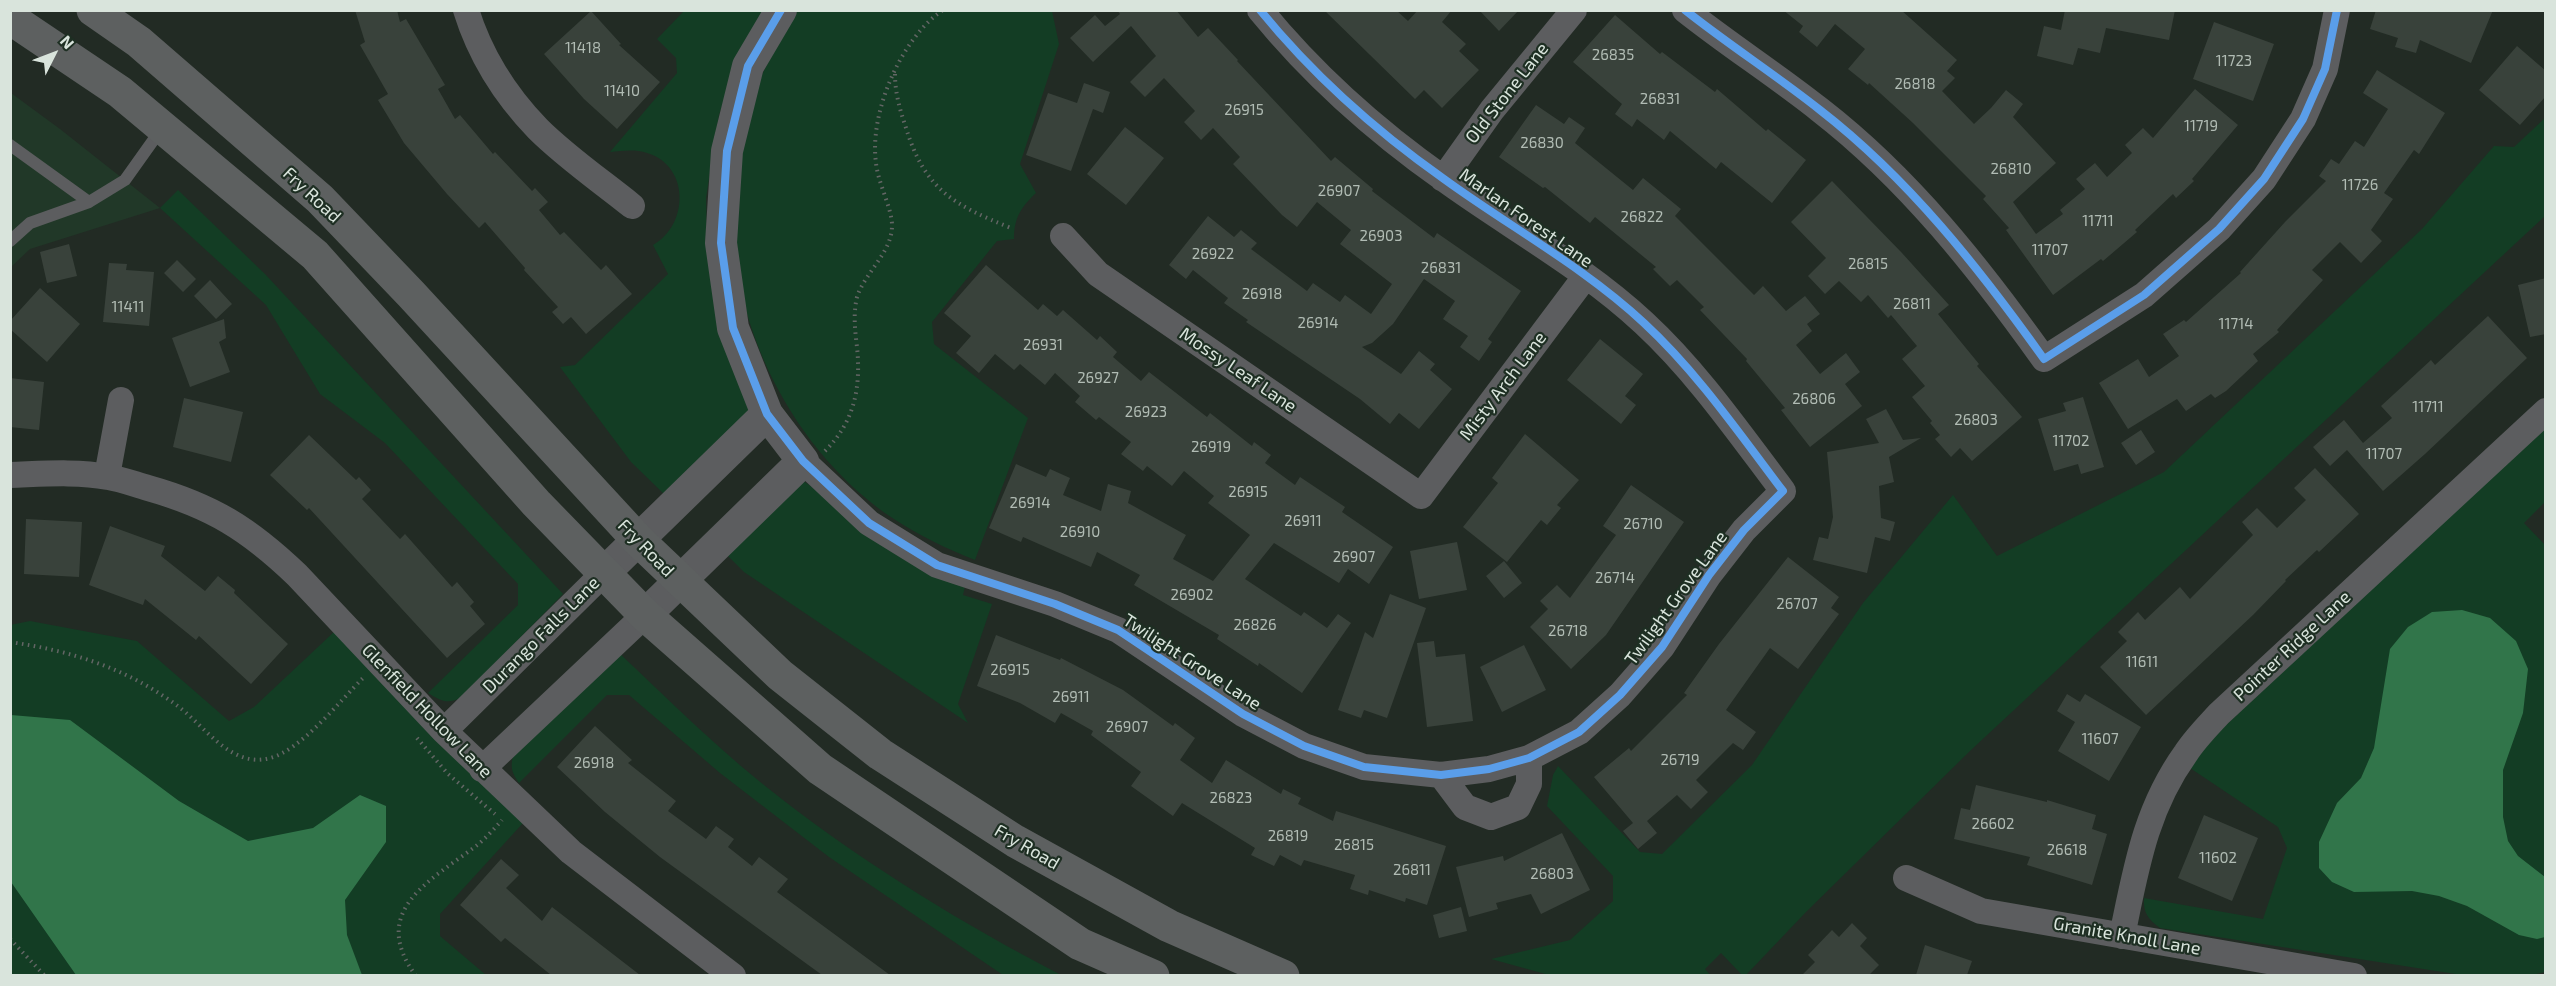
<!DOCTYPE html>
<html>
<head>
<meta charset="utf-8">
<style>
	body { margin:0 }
	#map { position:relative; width:2556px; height:986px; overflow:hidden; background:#222b24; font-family:"Exo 2",sans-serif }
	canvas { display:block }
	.frame { position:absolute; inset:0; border:12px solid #d9e4dc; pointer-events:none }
	.north { position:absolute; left:24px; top:24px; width:60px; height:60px; -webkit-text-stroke:4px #1e2f23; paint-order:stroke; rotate:48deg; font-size:16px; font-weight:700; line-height:24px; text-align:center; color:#d9e4dc }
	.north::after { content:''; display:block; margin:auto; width:21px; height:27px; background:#d9e4dc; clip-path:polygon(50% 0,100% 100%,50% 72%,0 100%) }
</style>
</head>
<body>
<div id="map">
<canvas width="2556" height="986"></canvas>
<div class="frame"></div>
<div class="north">N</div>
</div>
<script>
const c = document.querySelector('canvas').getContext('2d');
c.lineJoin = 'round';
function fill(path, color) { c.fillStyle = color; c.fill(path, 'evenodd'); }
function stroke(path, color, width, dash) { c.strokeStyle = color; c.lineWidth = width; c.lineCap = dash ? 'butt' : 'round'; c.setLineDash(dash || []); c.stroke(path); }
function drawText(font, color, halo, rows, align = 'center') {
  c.font = font + ' "Exo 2",sans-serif'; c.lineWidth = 4.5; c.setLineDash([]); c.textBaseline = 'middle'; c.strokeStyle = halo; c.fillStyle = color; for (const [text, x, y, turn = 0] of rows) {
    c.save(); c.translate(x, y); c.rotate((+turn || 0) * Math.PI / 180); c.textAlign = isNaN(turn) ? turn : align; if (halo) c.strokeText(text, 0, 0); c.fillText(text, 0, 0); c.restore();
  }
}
fill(new Path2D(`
	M11,93L60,129L160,208L30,249L11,267Z`), '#213828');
fill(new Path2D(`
	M684,11H765L733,73L719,115L706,198L707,247L751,411L664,494L631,462L560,367L575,365L668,274L653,245C690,224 689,165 647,153C635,149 622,151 610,152L677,73L676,58L657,39Z
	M796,11H1052L1059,44L1020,164L1036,193C1021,207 1014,218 1014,239L997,241L932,322L934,344L1028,418L975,560C947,549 920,536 894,519C794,453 727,323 734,203C735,188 739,173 741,158C744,142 745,124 749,109C760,74 778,42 796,11Z
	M2545,118V216L1971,750L1806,912L1746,975H1742L1721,953L1705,969L1711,976L1549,975L1491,959L1570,940L1613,901V876L1547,806L1553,775L1558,766L1640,852L1662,854L1752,765L1863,603L1953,495L1997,556L2164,472L2422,229L2494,146L2514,147Z
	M178,190L265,274L563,594L462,697C448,705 441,701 428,693L518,605V584L385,443L320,394L266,305L160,208Z
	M2545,427V502L2524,523L2546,546L2545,972L2528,976L2462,975L2160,928C2148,919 2143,913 2144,898L2263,919L2287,848L2278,827L2190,768L2208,744L2225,726Z
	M803,481L965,586L963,595L992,604L958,704L968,723L744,572L720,548Z
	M30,621L137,641L229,721L254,707L335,631L523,823L440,914V936L486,975H11L10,625Z
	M616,650C671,702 724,755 783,800C870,867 963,924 1061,975H1003L829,857L720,773L629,695H607L519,783C512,773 510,768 513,756Z`), '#133d24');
fill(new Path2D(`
	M2462,610L2490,618L2516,641L2528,669L2523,713L2503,770V817L2508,841L2518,856L2545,877V937L2537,939L2519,935L2467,906L2439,896L2412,891L2354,892L2332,882L2319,868V842L2337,803L2361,778L2374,748L2390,649L2408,627L2432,612Z
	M11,715L70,720L179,801L248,841L313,828L360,795L386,806V842L345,900L347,935L362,975H76L11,882Z`), '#31754a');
fill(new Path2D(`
	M355,10H397L400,22L406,19L445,85L438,89L455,119L460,115L493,154L495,152L532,191L535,188L548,202L539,210L560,235L564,232L601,270L606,265L632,294L586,334L571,317L563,324L552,312L558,307L524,270L525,268L485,222L479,228L447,194L404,143L378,100L388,94L360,45L365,42Z
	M1117,10H1176L1198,37L1208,28L1238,60L1237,61L1331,161L1335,157L1373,189L1372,191L1434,238L1437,233L1521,291L1488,339L1492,342L1479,361L1460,347L1468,336L1443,319L1455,301L1424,279L1393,324L1372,343L1362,347L1401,374L1419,351L1435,364L1430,370L1452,389L1419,429L1399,413L1390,424L1360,399L1246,322L1248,320L1224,303L1228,298L1193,270L1186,279L1169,265L1208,216L1234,237L1241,230L1257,243L1251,249L1307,291L1313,283L1340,302L1345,295L1371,314L1392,284L1340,244L1351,230L1317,202L1297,227L1282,215L1233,164L1240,157L1213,128L1201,140L1184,122L1195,111L1164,78L1145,97L1130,82L1156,56L1131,26L1093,62L1070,38L1095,15L1105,26L1120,14Z
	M1324,10H1396L1408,21L1418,10H1452L1442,22L1466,44L1459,51L1479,70L1442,108L1424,90L1415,99Z
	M1479,10H1519L1499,31Z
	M1783,10H1901L1957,60L1947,71L1955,78L1942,91L1974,124L1991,108L2006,90L2023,104L2013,117L2056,163L2013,202L2036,234L2063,214L2060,210L2085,189L2076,179L2095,163L2107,177L2132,153L2125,145L2143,128L2153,138L2195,89L2238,125L2192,179L2194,181L2176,198L2173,194L2135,230L2137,232L2103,261L2101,259L2053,295L2006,230L2009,228L1983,199L1986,196L1913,123L1869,83L1868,85L1848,69L1865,49L1835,24L1817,47L1799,32L1803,26Z
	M2065,10H2175L2169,40L2106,28L2100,53L2078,48L2073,65L2037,56L2044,26L2061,30Z
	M2376,10H2493L2471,63L2420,40L2416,53L2395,47L2398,38L2370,29Z
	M591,11L621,44L619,45L660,82L617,129L584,99L544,54Z
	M1615,15L1660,54L1662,52L1715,92L1717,89L1766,131L1768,129L1806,160L1772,203L1721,162L1716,169L1670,131L1664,140L1637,119L1632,127L1615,114L1622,104L1573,62Z
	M2214,22L2274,44L2253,101L2193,79Z
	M2517,46L2546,71V96L2520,125L2479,90Z
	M2377,70L2445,113L2419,154L2414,150L2384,193L2393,199L2371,230L2382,241L2361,263L2340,242L2312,270L2323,280L2277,330L2279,332L2253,354L2258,361L2226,391L2215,398L2211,394L2186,411L2177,399L2128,429L2099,383L2138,359L2149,377L2179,356L2163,334L2184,320L2186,322L2241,273L2240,272L2285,222L2326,181L2319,176L2331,159L2339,164L2355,141L2364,147L2388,109L2363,93Z
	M1084,83L1110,92L1103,113L1093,109L1071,171L1026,155L1048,93L1077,103Z
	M1536,105L1564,124L1569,117L1585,128L1575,143L1633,190L1643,178L1681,209L1675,216L1754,295L1763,286L1786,311L1805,296L1820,314L1807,324L1812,331L1796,345L1820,374L1846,353L1860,372L1845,384L1862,406L1810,447L1781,410L1785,408L1746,361L1747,359L1700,310L1704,307L1677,280L1670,286L1653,269L1656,267L1595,217L1590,223L1545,187L1543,188L1499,157Z
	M1125,127L1164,158L1126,205L1087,174Z
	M1832,181L1902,253L1949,305L1938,314L1979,364L1977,366L2022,417L1972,461L1960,448L1951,457L1935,439L1940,435L1930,423L1932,421L1912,397L1925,386L1902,359L1917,346L1891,315L1888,318L1868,295L1861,302L1839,281L1825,294L1808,276L1826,258L1791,222Z
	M69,244L77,276L47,283L40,252Z
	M177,260L196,279L183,292L164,273Z
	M109,263L127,264L126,270L154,272L149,326L103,322Z
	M986,265L1038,310L1043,304L1057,316L1063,310L1097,340L1100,336L1117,352L1113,357L1141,381L1149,372L1207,417L1210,413L1252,446L1254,442L1271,455L1265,463L1295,485L1300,477L1345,507L1342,512L1393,547L1369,584L1348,569L1339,583L1274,543L1245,579L1301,616L1304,612L1327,628L1338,614L1351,623L1302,693L1259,663L1258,666L1217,639L1219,635L1134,585L1140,575L1097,552L1091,567L1023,537L1021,542L989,528L1016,464L1046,477L1050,469L1070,478L1063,495L1101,511L1108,484L1131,491L1128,503L1186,535L1173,559L1213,581L1250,535L1208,503L1214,496L1184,471L1172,486L1147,466L1143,471L1121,454L1131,442L1099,417L1096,420L1075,402L1080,396L1055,373L1045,385L1020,364L1014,370L995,354L979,373L956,353L971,336L944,313Z
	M2546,278V334L2530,337L2518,285Z
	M210,280L232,304L216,319L194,296Z
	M40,288L80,324L47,362L10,329V321Z
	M2488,316L2527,358L2425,454L2383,491L2347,450L2330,466L2313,447L2344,420L2363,443L2392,418L2381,406L2431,360L2435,365Z
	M224,319L226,338L219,342L230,372L190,387L172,338Z
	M1600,339L1643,374L1625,396L1636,405L1621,424L1567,380Z
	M10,378L44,382L39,430L10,427Z
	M2083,397L2104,467L2081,474L2078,464L2054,471L2038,419L2066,411L2063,403Z
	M184,398L243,412L231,462L173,447Z
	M1886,409L1903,440L1921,438L1889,457L1894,482L1879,486L1881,518L1895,522L1890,541L1875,537L1867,573L1813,560L1819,537L1828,539L1833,517L1827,452L1879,443L1866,419Z
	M2141,430L2155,452L2136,465L2121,443Z
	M1525,434L1579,480L1557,505L1561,508L1547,525L1541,520L1507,562L1463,527L1498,483L1492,478Z
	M309,435L356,480L359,477L371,490L362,499L400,539L405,534L452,587L457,582L474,602L470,606L485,624L447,658L309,508L307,510L270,475Z
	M2315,468L2359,514L2319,552L2317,550L2285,580L2286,581L2253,615L2146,715L2100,667L2127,641L2118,632L2138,612L2145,620L2180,587L2190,599L2253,535L2242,522L2257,508L2277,528L2306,500L2294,488Z
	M1631,485L1684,522L1606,635L1571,669L1530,627L1548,609L1540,601L1557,585L1570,598L1616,535L1603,526Z
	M26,519L82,522L79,577L24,574Z
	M110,526L165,546L161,556L205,591L218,576L235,590L234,593L288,644L251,684L199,636L196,640L145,599L143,605L89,585Z
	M1457,542L1467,590L1419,599L1410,551Z
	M1788,557L1839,597L1831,608L1839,614L1798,669L1770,648L1726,710L1756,732L1743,750L1733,743L1696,780L1708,792L1691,809L1677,795L1647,821L1657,833L1638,849L1623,831L1633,823L1594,777L1629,748L1631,751L1687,695L1684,693L1719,644Z
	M1504,561L1522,583L1504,598L1486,576Z
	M1390,594L1426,608L1387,718L1364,710L1361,718L1338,710L1365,632L1373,638Z
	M996,635L1060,660L1061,658L1123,690L1173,726L1175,723L1195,738L1180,760L1212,783L1226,760L1281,794L1283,789L1301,798L1298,804L1333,821L1336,811L1446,846L1427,905L1406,898L1405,902L1369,890L1368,895L1350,889L1355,875L1304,860L1301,866L1280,855L1274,866L1251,855L1255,848L1182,803L1173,816L1131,786L1141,772L1091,735L1093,731L1061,713L1055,723L1020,703L977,686Z
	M1434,641L1436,657L1465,654L1473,721L1427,727L1417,643Z
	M1524,645L1546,690L1502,712L1480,667Z
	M2067,694L2080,702L2085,694L2141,727L2109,781L2058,751L2075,722L2057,711Z
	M595,726L632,760L628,763L676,801L668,811L706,839L716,826L734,839L728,847L752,866L759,857L788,879L777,892L890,975H822L660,857L605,812L557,767Z
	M1976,785L2047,802V800L2096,815L2092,829L2107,834L2092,885L2027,865L2030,857L1954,839L1961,808L1970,810Z
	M2204,815L2258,838L2232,901L2178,878Z
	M1562,833L1590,890L1541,914L1531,894L1496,903L1498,909L1469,917L1456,867L1503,856L1504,861Z
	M501,859L519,875L506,888L542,921L552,907L640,975H551L505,938L501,942L460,905Z
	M1461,907L1467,931L1439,938L1433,915Z
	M1852,923L1867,938L1860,946L1879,965L1869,975H1802L1815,962L1808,955L1832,930L1839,937Z
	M1925,945L1972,961L1967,975H1916Z`), '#39423b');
stroke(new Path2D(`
	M895,74C895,93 900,110 906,128C925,190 954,205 1011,228
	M825,451C855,421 861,387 857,347C855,330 853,314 857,297C865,272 893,252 892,224C891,206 878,183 876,163C869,113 901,38 943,10
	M10,642C72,651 125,668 175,704C204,724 230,769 270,758C300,751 340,701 363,678
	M417,738L448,774L495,814
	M10,939L45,976
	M416,976C368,911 430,881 476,846C485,839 494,829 502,820`), '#636665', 4, [1.5, 4.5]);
stroke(new Path2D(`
	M10,145L89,202L125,180L162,128
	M10,241L30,223L89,202`), '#5c5d5f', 12);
stroke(new Path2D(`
	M466,10C480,55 506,96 538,129C566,157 601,181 632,206
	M1685,10C1729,45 1776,75 1820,110C1909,179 1979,268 2044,359L2144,295L2219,229L2264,179L2303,119L2325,69L2337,10
	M1443,179L1492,110L1574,10
	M1063,236L1098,274L1421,496L1585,277
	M803,461L869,523L937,565L1055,604L1118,630L1243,714L1304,746L1364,767L1441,775L1489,769L1529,758L1579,732L1620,695L1662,647L1709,575L1744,530L1783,491C1739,433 1697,372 1644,323C1584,267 1510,227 1444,179C1376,131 1313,75 1260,10
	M10,475C42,474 76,471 108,477C121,479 134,484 148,488C212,506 249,529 297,575L444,731L571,852L733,976
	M107,476L121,400
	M444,731L604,573
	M482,769L645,615
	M1441,775L1465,807L1491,817L1518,807L1529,784V758
	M1906,878L1981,911L2354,976
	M2122,936C2136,869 2145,810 2186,753C2195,739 2208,726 2219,714L2546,411`), '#5c5d5f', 26);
stroke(new Path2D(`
	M604,573L767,414
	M645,615L803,461L767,414L733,328L721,243L727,151L748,66L781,10`), '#5c5d5f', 32);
stroke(new Path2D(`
	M93,10L139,42L320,199L411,294L638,540L780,675L880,754L1015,841L1169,926L1283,976
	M10,18L120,92L315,255L536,503L645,615L820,769L1080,944L1153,976`), '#5d6060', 33);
stroke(new Path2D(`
	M781,10L748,66L727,151L721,243L733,328L767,414L803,461L869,523L937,565L1055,604L1118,630L1243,714L1304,746L1364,767L1441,775L1489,769L1529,758L1579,732L1620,695L1662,647L1709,575L1744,530L1783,491C1739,433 1697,372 1644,323C1584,267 1510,227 1444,179C1376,131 1313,75 1260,10
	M1685,10C1729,45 1776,75 1820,110C1909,179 1979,268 2044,359L2144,295L2219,229L2264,179L2303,119L2325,69L2337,10`), '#5a9eea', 8);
drawText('15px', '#b1bcb4', null, [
	["11418",583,48],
	["26835",1613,55],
	["11723",2234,61],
	["26818",1915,84],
	["11410",622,91],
	["26831",1660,99],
	["26915",1244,110],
	["11719",2201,126],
	["26830",1542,143],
	["26810",2011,169],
	["11726",2360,185],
	["26907",1339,191],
	["26822",1642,217],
	["11711",2098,221],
	["26903",1381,236],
	["11707",2050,250],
	["26922",1213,254],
	["26815",1868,264],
	["26831",1441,268],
	["26918",1262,294],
	["26811",1912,304],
	["11411",128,307],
	["26914",1318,323],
	["11714",2236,324],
	["26931",1043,345],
	["26927",1098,378],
	["26806",1814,399],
	["11711",2428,407],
	["26923",1146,412],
	["26803",1976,420],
	["11702",2071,441],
	["26919",1211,447],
	["11707",2384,454],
	["26915",1248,492],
	["26914",1030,503],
	["26911",1303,521],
	["26710",1643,524],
	["26910",1080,532],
	["26907",1354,557],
	["26714",1615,578],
	["26902",1192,595],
	["26707",1797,604],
	["26826",1255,625],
	["26718",1568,631],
	["11611",2142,662],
	["26915",1010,670],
	["26911",1071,697],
	["26907",1127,727],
	["11607",2100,739],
	["26719",1680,760],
	["26918",594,763],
	["26823",1231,798],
	["26602",1993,824],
	["26819",1288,836],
	["26815",1354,845],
	["26618",2067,850],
	["11602",2218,858],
	["26811",1412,870],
	["26803",1552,874]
]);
drawText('18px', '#d9e4dc', '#1e2f23', [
	["Old Stone Lane",1507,93,-52],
	["Fry Road",312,195,43],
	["Marlan Forest Lane",1526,218,35],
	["Mossy Leaf Lane",1238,370,34],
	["Misty Arch Lane",1503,386,-53],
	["Fry Road",646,548,46],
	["Twilight Grove Lane",1676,598,-54],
	["Durango Falls Lane",541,635,-45],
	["Pointer Ridge Lane",2292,646,-43],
	["Twilight Grove Lane",1192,662,33],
	["Glenfield Hollow Lane",427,711,46],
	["Fry Road",1027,847,30],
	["Granite Knoll Lane",2127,936,10]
]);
</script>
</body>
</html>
